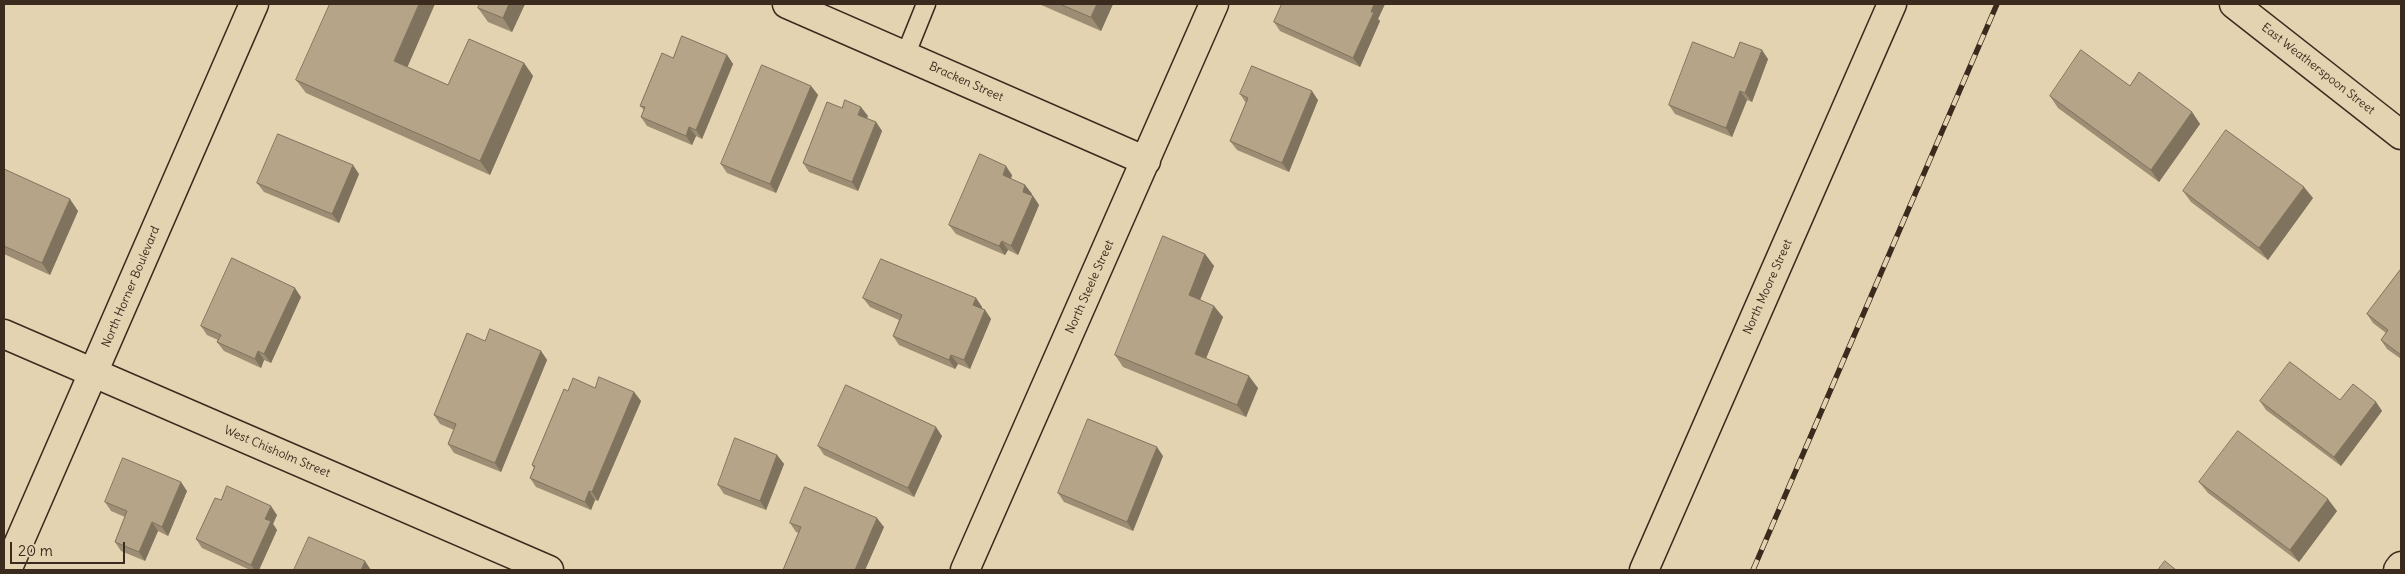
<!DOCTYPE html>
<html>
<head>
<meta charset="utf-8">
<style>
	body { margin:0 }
	#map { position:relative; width:2405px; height:574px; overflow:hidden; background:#e4d3b0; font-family:Delius,sans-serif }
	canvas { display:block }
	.frame { position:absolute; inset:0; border:5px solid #3b2a1e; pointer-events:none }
	.scale { position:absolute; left:10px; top:542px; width:115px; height:22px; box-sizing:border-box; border:2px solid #3b2a1e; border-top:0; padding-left:6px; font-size:15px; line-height:18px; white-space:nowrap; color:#3b2a1e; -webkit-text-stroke:4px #e4d3b0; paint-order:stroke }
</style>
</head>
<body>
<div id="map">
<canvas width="2405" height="574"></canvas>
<div class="frame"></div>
<div class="scale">20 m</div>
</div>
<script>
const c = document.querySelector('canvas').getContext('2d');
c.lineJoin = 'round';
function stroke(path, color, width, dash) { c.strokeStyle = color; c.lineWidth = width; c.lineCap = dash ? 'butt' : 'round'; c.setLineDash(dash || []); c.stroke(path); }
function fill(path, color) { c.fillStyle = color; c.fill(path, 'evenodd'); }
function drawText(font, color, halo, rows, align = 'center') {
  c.font = font + ' Delius,sans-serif'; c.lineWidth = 4.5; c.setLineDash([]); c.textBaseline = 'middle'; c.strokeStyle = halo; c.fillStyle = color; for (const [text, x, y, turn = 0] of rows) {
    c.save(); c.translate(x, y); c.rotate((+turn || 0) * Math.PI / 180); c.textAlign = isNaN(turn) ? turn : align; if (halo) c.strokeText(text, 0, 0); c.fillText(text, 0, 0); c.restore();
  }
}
const lane = new Path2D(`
	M905,56L926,4`);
const street = new Path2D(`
	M787,4L1146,161
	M4,334L549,570
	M965,570L1214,4
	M1644,570L1892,4
	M2398,570L2401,566`);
const secondary = new Path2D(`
	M2234,4L2401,135`);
const primary = new Path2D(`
	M7,570L254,4`);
stroke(lane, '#3b2a1e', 21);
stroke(street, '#3b2a1e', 31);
stroke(secondary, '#3b2a1e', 31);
stroke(primary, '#3b2a1e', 31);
stroke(lane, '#e4d3b0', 18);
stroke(street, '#e4d3b0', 28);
stroke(secondary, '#e4d3b0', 28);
stroke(primary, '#e4d3b0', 28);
const rail = new Path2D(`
	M1753,570L1997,4`);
stroke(rail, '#3b2a1e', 5.5);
stroke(rail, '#e4d3b0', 4, [11]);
fill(new Path2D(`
	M525,4L512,32L488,22L478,8Z
	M1039,4H1113L1101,31Z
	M1282,4H1385L1378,19L1380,21L1360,67L1280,31L1274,22Z
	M727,55L733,64L702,139L696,136L692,145L647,126L641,117L644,110L640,106Z
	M1734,58L1768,59L1752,102L1747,100L1732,137L1675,114L1669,105Z
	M524,63L533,76L490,175L306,93L296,80L407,67L448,85Z
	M811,86L818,95L776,193L727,173L721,164Z
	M2130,86L2192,112L2200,124L2159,182L2058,108L2050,96Z
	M1240,94L1318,100L1289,172L1237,150L1230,141L1246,103Z
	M842,108L868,116L867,118L876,122L882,131L858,191L809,172L803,163Z
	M4,169L78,211L50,275L4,254Z
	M359,174L339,223L264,192L257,183Z
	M1012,175L1011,179L1025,185L1032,194L1031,195L1033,196L1039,205L1018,255L1008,250L1005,255L956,234L949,225Z
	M2183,191L2313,198L2268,260L2191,202Z
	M1205,254L1214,266L1200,300L1223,317L1206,358L1258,388L1246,417L1123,367L1115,355Z
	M2401,269V359L2387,349L2381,340L2386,333L2373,323L2367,314Z
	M301,297L271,363L264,360L261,368L224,351L217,342L218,340L207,335L201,326Z
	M863,298H976L982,307V308L985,310L991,319L970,369L958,364L955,369L899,345L893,336L899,320L870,307Z
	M541,351L547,360L501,472L454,453L448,444L454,430L440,424L434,415Z
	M595,388L634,392L641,401L598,501L595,500L591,510L536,487L530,478L534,468L532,465L568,391Z
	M2340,400L2376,402L2382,411L2341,466L2266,410L2260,401Z
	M942,436L914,497L824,455L818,446Z
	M777,455L784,464L766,510L724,494L718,485Z
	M1163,456L1133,531L1064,502L1058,493Z
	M2199,482L2337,511L2299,562L2208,493Z
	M187,491L168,536L158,531L145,561L121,551L115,542L125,517L111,511L105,502Z
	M221,500L277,515L273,524L277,530L259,570H250L202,548L196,539Z
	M790,523L884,527L865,570H783L799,533L796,532Z`), '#9c8d74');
fill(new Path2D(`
	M419,4H435L404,75L394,61Z
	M509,4H525L512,32L503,18Z
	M1097,4H1113L1101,31L1091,17Z
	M1374,4H1385L1378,19L1380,21L1360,67L1353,58Z
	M1762,50L1768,59L1752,102L1745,93Z
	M727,55L733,64L702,139L696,130Z
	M524,63L533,76L490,175L480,161Z
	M811,86L818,95L776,193L770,184Z
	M1312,91L1318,100L1289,172L1282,163Z
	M1740,91L1747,100L1732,137L1726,128Z
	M861,107L868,116L864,124L858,115Z
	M2192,112L2200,124L2159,182L2151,170Z
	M876,122L882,131L858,191L852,182Z
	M689,127L696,136L692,145L686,136Z
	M353,165L359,174L339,223L332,214Z
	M1006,166L1012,175L1009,184L1003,175Z
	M1025,185L1032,194L1029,201L1023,192Z
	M2304,187L2313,198L2268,260L2259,248Z
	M1033,196L1039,205L1018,255L1011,246Z
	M70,199L78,211L50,275L42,263Z
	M1002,241L1008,250L1005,255L999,246Z
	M1205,254L1214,266L1197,307L1189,295Z
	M295,288L301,297L271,363L264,354Z
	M976,298L982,307L979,314L973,305Z
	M1214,306L1223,317L1203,366L1195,354Z
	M985,310L991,319L970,369L964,360Z
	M258,351L264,360L261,368L255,359Z
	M541,351L547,360L501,472L495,463Z
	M951,355L958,364L955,369L949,360Z
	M1249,376L1258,388L1246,417L1237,405Z
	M634,392L641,401L598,501L592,492Z
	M2376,402L2382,411L2341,466L2334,457Z
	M936,427L942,436L914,497L908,488Z
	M1157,447L1163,456L1133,531L1127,522Z
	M777,455L784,464L766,510L760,501Z
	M181,482L187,491L168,536L162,527Z
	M589,491L595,500L591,510L585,502Z
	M2328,499L2337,511L2299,562L2290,550Z
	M271,506L277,515L273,524L277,530L259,570H255L251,565L265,519Z
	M877,518L884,527L865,570H855Z
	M152,522L158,531L145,561L139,552Z
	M365,561L371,570H361Z`), '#7f735e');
const building = new Path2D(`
	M330,4H419L394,61L448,85L469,39L524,63L480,161L296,80Z
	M480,4H509L503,18L478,8Z
	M1060,4H1097L1091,17Z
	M1282,4H1374L1371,12H1374L1353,58L1274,22Z
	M682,36L727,55L696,130L689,127L686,136L641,117L645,107L640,106L662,53L673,58Z
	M1693,42L1734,58L1740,42L1762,50L1745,93L1740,91L1726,128L1669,105Z
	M2081,50L2130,86L2139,72L2192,112L2151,170L2050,96Z
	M762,65L811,86L770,184L721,164Z
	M1252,66L1312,91L1282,163L1230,141L1248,98L1240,94Z
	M845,100L861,107L858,115L876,122L852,182L803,163L827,102L842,108Z
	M2226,130L2304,187L2259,248L2183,191Z
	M278,134L353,165L332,214L257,183Z
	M980,154L1006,166L1003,175L1025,185L1023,192L1033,196L1011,246L1002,241L999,246L949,225Z
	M4,169L70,199L42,263L4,246Z
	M1163,236L1205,254L1189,295L1214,306L1195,354L1249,376L1237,405L1115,355Z
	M232,258L295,288L264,354L258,351L255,359L217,342L221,335L201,326Z
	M881,259L976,298L973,305L985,310L964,360L951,355L949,360L893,336L902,315L863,298Z
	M2401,269V355L2381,340L2388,330L2367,314Z
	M490,329L541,351L495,463L448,444L456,424L434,415L467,333L485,341Z
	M2290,362L2340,400L2353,384L2376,402L2334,457L2260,401Z
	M599,377L634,392L592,492L589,491L585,502L530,478L535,466L532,465L564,389L568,391L573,378L595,388Z
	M846,385L936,427L908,488L818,446Z
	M1088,419L1157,447L1127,522L1058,493Z
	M2238,431L2328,499L2290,550L2199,482Z
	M735,438L777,455L760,501L718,485Z
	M123,458L181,482L162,527L152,522L139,552L115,542L127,511L105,502Z
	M227,486L271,506L265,519L271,521L251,565L196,539L215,498L221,500Z
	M805,487L877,518L855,570H783L801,527L790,523Z
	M309,537L365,561L361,570H294Z
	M2165,561L2176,570H2158Z`);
fill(building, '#b5a487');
stroke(building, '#7f735e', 1);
drawText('12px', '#3b2a1e', '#e4d3b0', [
	["East Weatherspoon Street",2318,69,38],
	["Bracken Street",966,82,24],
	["North Horner Boulevard",131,287,-67],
	["North Steele Street",1090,287,-66],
	["North Moore Street",1768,287,-66],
	["West Chisholm Street",277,452,23]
]);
</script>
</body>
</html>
